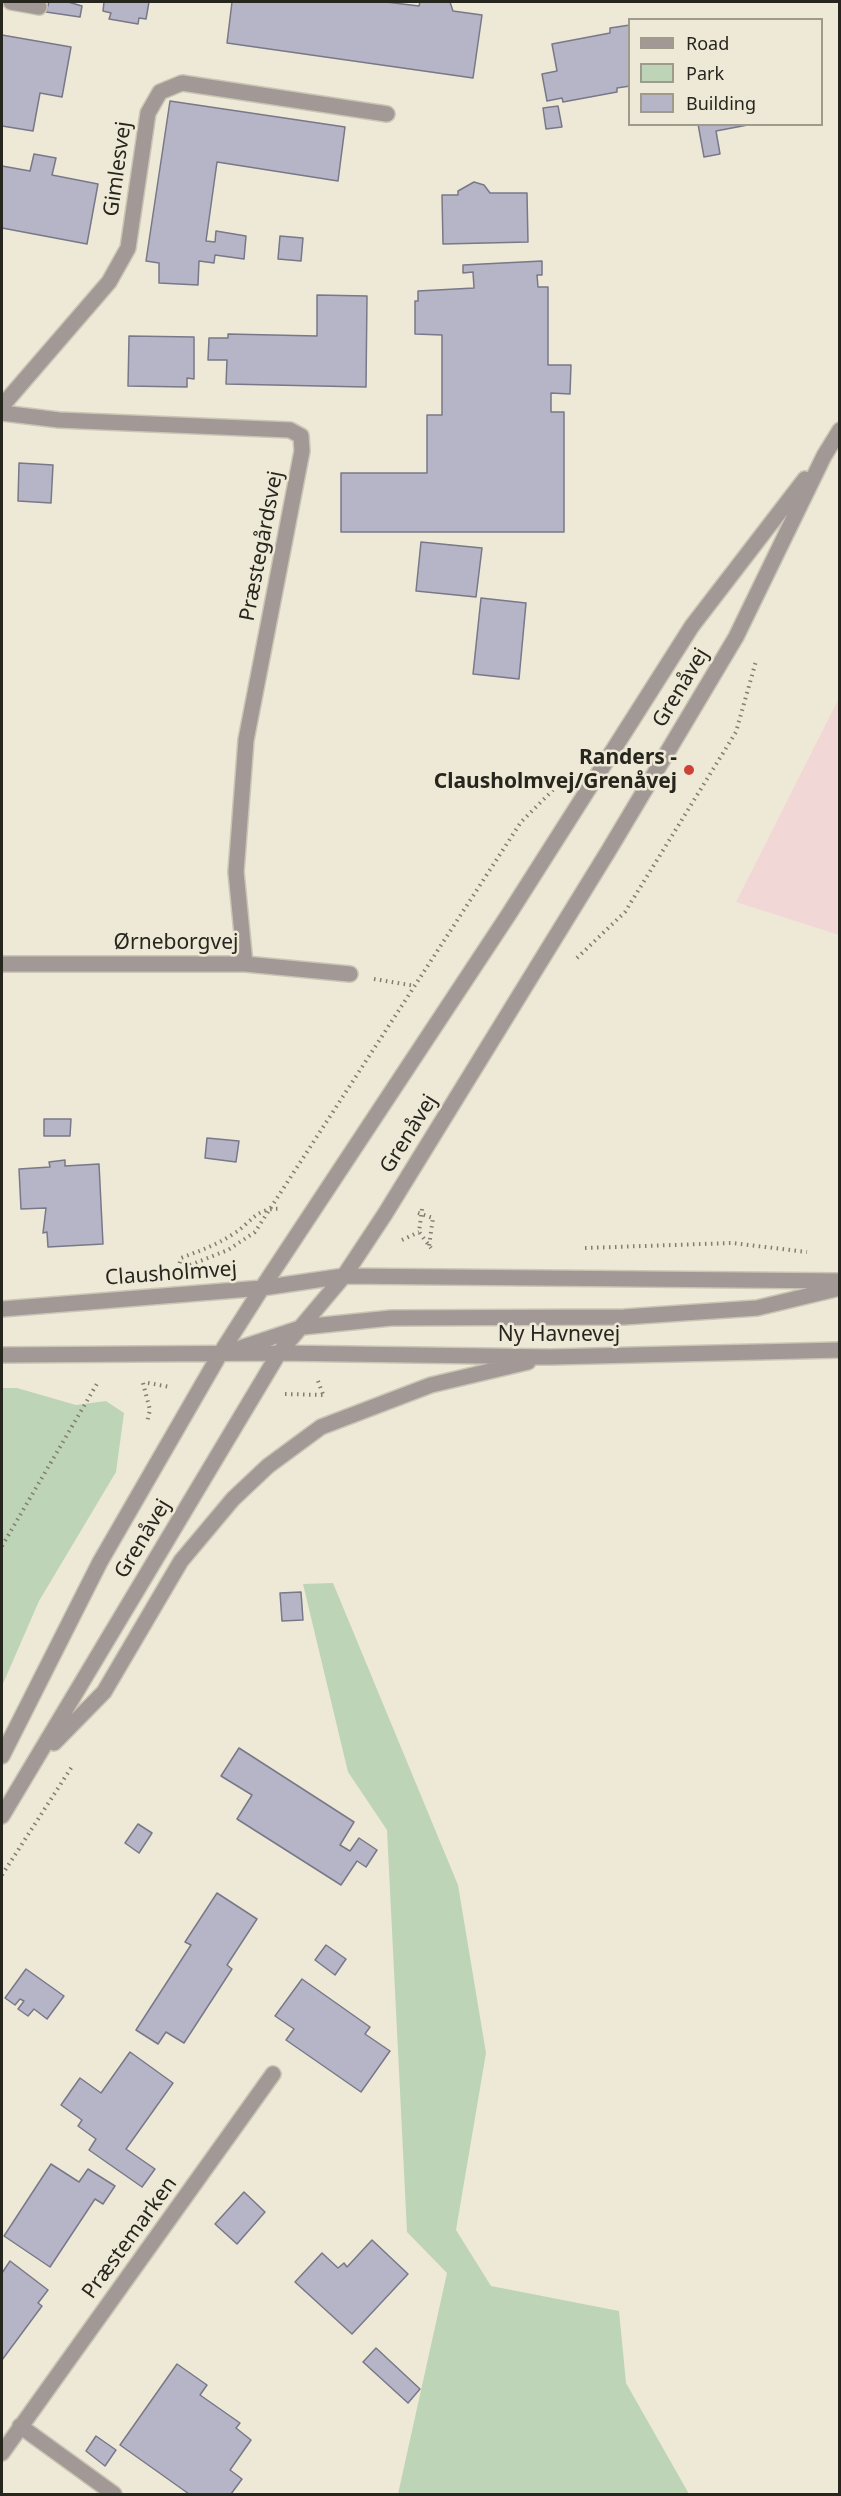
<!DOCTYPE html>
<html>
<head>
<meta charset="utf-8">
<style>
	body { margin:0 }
	#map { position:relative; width:841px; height:2496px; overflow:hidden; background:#eee9d6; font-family:"Noto Sans",sans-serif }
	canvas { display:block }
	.frame { position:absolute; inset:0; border:3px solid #27261e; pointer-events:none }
	.legend { position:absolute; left:628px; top:18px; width:195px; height:108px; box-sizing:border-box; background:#eee9d6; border:2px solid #9e9b8c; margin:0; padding:8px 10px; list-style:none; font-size:18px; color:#27261e }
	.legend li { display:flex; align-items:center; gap:12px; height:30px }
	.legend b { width:30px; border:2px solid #9e9b8c }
</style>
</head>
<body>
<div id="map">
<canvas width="841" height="2496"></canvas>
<div class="frame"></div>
<ul class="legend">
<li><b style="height:8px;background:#a29896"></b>Road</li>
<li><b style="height:16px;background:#bdd4b7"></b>Park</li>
<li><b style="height:16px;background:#b5b5c7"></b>Building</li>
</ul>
</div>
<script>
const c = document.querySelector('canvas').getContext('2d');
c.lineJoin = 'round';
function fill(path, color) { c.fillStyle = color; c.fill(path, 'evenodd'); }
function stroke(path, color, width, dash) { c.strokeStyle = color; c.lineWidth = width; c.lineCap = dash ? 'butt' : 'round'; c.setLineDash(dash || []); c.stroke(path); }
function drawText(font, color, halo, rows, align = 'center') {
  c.font = font + ' "Noto Sans",sans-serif'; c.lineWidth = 5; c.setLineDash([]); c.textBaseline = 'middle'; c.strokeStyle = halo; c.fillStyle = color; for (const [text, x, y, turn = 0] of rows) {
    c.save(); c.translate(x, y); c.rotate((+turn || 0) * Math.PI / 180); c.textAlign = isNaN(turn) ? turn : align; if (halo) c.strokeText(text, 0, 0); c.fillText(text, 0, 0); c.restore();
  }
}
fill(new Path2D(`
	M839,698V935L736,902Z`), '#f2d7d7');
fill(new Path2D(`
	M2,1388H17L76,1405L106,1401L124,1413L116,1472L39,1601L2,1686Z
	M333,1583L458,1885L486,2053L456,2230L491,2286L619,2311L626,2383L689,2494H398L447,2273L407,2232L387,1830L348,1772L303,1584Z`), '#bdd4b7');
const building = new Path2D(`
	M49,2H68L82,6L80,17L46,12Z
	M104,2H149L146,19L139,18L138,24L109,19L111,13L103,11Z
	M232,2H386L419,6L420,2H450L453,11L482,15L473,78L227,43Z
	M630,25V86L617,88V92L563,102L562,98L547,101L542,74L557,71L552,44L610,33V28Z
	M2,35L71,47L62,97L40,93L33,131L2,126Z
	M170,101L345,127L338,181L217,162L206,241L215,242L216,231L246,236L244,259L215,255L214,263L199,261L198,285L159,283V263L146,261Z
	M558,106L562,127L546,129L543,108Z
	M698,124L709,125L753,124L716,131L720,154L704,157Z
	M34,154L56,158L52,175L98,184L87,244L2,228V166L30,171Z
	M474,182L484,185L490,193H527L528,242L443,244L442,195H458V191Z
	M280,236L303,238L301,261L278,259Z
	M542,261V275H537L538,287H548V365H571L570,394L551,393V412H564V532H341V473H427V415H442V335L415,334V301H418V291L474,288L473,272L463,273V265Z
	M317,295L367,296L366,387L226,384L227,360H208L209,338H228V334L317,336Z
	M129,336L194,337V379L187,378V387L128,386Z
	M19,463L53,465L51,503L18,501Z
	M421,542L482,548L476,597L416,591Z
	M481,598L526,603L519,679L473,674Z
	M44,1119H71L70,1136H44Z
	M207,1138L239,1141L236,1162L205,1158Z
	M65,1160V1166L99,1164L103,1244L48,1247L47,1232L43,1233L46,1208L21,1209L19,1169L50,1167L49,1162Z
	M301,1592L303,1620L282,1621L280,1593Z
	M239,1748L354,1822L340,1845L350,1851L359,1838L377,1850L366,1867L357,1861L341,1885L237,1819L252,1795L221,1776Z
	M138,1824L152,1833L139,1853L125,1843Z
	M217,1893L257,1919L227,1965L232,1969L184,2043L166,2032L158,2044L136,2030L191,1945L185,1942Z
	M326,1945L346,1959L335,1975L315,1960Z
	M26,1969L64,1996L47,2019L34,2009L28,2016L18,2009L24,2001L20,1999L15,2005L5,1998Z
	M302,1979L370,2027L365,2034L390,2051L361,2092L286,2040L294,2029L275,2016Z
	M130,2052L173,2083L126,2149L155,2169L142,2187L89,2150L96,2139L78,2126L82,2120L61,2105L80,2078L101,2093Z
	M51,2164L79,2182L88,2169L115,2186L103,2204L95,2199L50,2267L4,2236Z
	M244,2192L265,2212L237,2244L215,2224Z
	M372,2240L408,2274L352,2334L295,2282L322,2253L338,2268L344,2263L347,2267Z
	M10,2261L48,2290L38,2303L42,2306L2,2360V2273Z
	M376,2348L420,2389L408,2403L363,2362Z
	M177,2364L207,2385L200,2395L240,2423L236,2428L251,2440L230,2470L242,2479L231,2494H189L120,2445Z
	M96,2436L116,2450L105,2466L86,2451Z`);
fill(building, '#b5b5c7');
stroke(building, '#787889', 1.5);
const minor = new Path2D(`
	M11,2L39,7
	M2,406L109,282L128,248L148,113L160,92L182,83L387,114
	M2,413L59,420L290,430L301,436L302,451L246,740L236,872L245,964
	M2,964H245L350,974
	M20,2426L114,2494
	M2,2453L273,2074`);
const tertiary = new Path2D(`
	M2,1309L262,1288L344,1276L840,1281
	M234,1350L303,1327L391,1318L624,1317L757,1308L840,1288
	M2,1355L279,1353L551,1357L840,1350
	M54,1743L104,1692L181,1561L233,1499L268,1466L321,1427L431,1385L528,1362
	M2,1756L100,1562L220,1354L262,1288L509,914L692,626L805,479
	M2,1816L279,1353L344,1276L385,1214L609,850L736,637L824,456L840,430`);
stroke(minor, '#cac6b5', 18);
stroke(tertiary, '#cac6b5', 18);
stroke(new Path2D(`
	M577,958L625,912L736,732L756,661
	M374,979L415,986
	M422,1209L419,1232L431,1248
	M418,1213L433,1218L429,1246
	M402,1240L419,1232
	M585,1248L732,1243L807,1252
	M190,1265L228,1250L255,1232L521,822L553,790
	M178,1269L181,1258C199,1251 217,1245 233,1234C253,1222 255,1207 282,1209
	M318,1381L324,1397
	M143,1383L150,1410L147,1422
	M148,1383L170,1387
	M285,1394L323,1395
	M2,1546L98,1382
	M2,1875L73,1765`), '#817e71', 4, [1.5, 4.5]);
stroke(minor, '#a29896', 15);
stroke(tertiary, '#a29896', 15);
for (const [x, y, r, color] of [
	[689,770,6,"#cf4138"]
]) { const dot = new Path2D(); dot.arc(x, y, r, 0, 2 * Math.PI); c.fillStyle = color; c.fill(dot); stroke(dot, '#eee9d6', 2); }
drawText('21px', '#27261e', '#eee9d6', [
	["Gimlesvej",118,169,-82],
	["Præstegårdsvej",262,546,-79],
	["Grenåvej",681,688,-59],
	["Ørneborgvej",176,943],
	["Grenåvej",409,1134,-58],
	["Clausholmvej",171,1274,-4],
	["Ny Havnevej",559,1335],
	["Grenåvej",143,1539,-59],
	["Præstemarken",130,2238,-54]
]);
drawText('bold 21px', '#27261e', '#eee9d6', [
	["Randers -",677,758],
	["Clausholmvej/Grenåvej",677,782]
], 'right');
</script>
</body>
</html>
